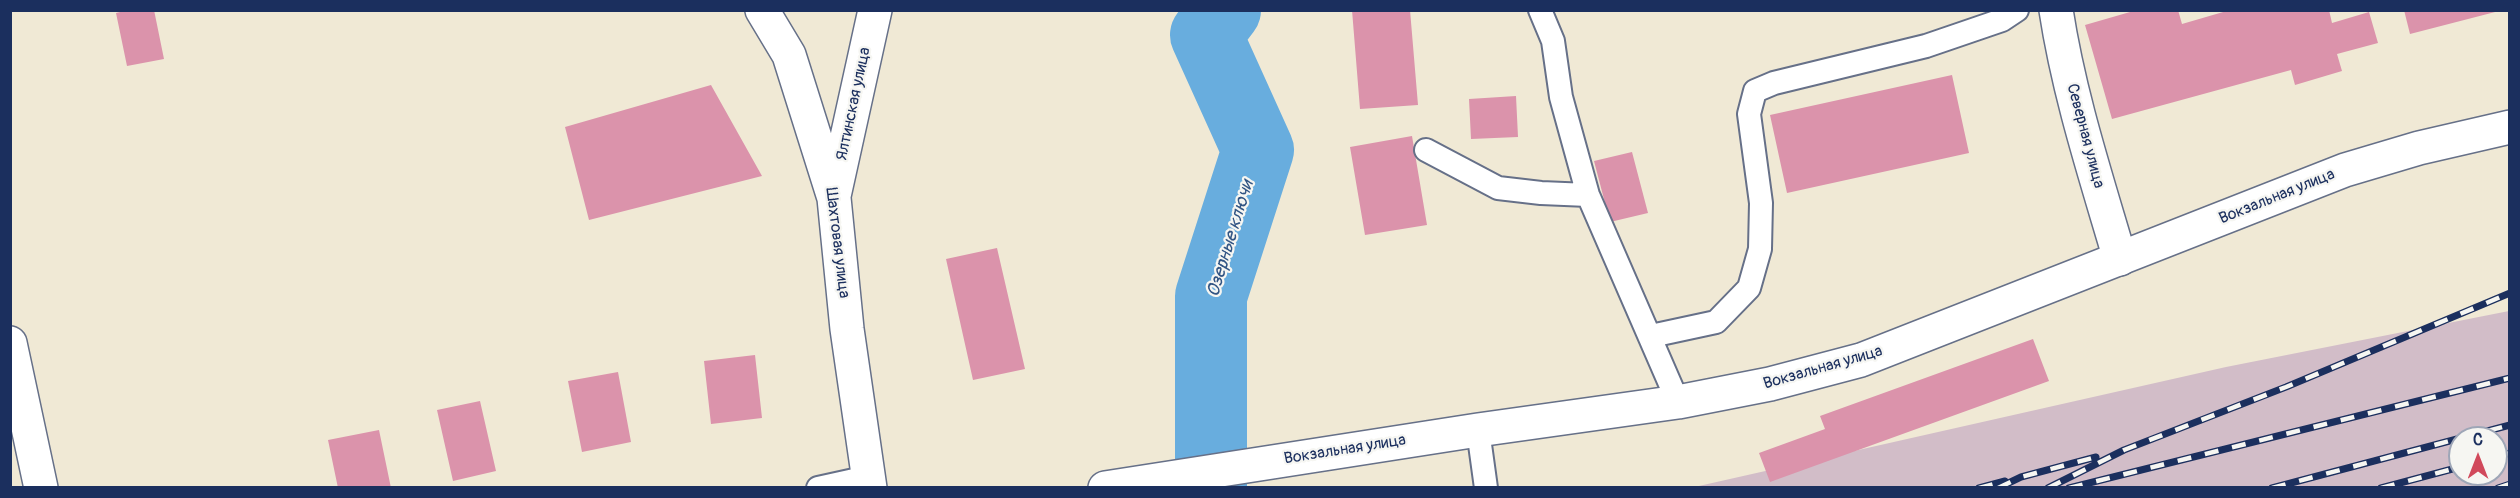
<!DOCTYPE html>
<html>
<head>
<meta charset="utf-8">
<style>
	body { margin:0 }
	#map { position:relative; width:2520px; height:498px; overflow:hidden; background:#f0e9d5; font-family:Pangolin,sans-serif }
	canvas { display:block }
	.frame { position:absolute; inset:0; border:12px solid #1b2f5e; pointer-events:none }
	.north { position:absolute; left:2448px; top:426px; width:60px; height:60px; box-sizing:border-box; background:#f6f6f2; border:2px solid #9ea6b7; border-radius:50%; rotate:0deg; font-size:16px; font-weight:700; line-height:24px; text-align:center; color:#1b2f5e }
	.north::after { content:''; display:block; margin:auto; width:21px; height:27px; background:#d1495b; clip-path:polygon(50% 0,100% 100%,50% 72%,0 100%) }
</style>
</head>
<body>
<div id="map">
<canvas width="2520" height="498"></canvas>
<div class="frame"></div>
<div class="north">С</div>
</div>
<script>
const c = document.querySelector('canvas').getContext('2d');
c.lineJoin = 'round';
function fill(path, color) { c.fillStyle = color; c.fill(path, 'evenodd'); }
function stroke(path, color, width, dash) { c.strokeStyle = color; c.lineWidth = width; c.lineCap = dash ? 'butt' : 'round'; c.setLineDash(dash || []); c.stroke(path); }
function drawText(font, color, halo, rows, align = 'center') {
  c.font = font + ' Pangolin,sans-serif'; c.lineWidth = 4.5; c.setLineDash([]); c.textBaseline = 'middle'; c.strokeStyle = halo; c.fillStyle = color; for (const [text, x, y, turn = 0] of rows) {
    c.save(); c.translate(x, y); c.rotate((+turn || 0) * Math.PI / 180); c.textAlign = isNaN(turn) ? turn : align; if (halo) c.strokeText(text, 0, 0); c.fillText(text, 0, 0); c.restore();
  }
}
fill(new Path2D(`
	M2509,311V487L1690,488L2226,367ZM2460,438H2496V474H2460Z`), '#d2bdc8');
stroke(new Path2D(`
	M1211,488V296L1258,150L1206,35L1225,10`), '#68adde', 72);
fill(new Path2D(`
	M128,10H154L164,59L127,66L116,13Z
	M1352,10H1410L1418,105L1360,109Z
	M2137,10H2178L2182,24L2230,10H2329L2332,23L2369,12L2378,43L2337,54L2342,71L2295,85L2291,70L2112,119L2085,25Z
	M2404,10H2499V11L2410,34Z
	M1952,75L1969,153L1787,193L1770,115Z
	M711,85L762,176L589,220L565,127Z
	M1516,96L1518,137L1471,139L1469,99Z
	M1412,136L1427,225L1365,235L1350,147Z
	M1632,152L1648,213L1610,222L1594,161Z
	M997,248L1025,369L973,380L946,259Z
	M2033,339L2049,381L1770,482L1759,453L1825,429L1820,416Z
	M755,355L762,418L711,424L704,361Z
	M618,372L631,442L582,452L568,381Z
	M480,401L496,471L453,481L437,410Z
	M379,430L391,488H338L328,440Z`), '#db93ab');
const lane = new Path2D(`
	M1540,10L1553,41L1561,97L1588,195L1678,402
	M1426,150L1498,188L1541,193L1588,195
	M1651,336L1716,322L1749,288L1760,249L1761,203L1749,114L1755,91L1774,83L1926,46L2002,20L2017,10
	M1478,430L1486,488
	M818,488L868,477`);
const street = new Path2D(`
	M762,10L789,55L834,198L847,329L870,488
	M2056,10C2069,95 2096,177 2120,259
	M834,196L875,10
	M10,343L41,488`);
const secondary = new Path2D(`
	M1105,488L1478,430L1678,402L1770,384L1861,360L2345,170L2419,148L2510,127`);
stroke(lane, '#667088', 26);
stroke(street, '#667088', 36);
stroke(secondary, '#667088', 36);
stroke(lane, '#fff', 22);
stroke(street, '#fff', 33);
stroke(secondary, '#fff', 33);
const rail = new Path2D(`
	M2496,457L2510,453
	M1979,488L2005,481
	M1998,488L2021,477L2096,457
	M2048,488L2124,450L2286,387L2510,293
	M2069,488L2510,378
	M2272,488L2510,425
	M2381,488L2460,467
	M2498,488L2510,484`);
stroke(rail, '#1b2f5e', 7);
stroke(rail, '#f6f6f2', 4.5, [14]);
drawText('16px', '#1b2f5e', '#f6f6f2', [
	["Ялтинская улица",854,104,-78],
	["Северная улица",2085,136,75],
	["Вокзальная улица",2277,197,-22],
	["Шахтовая улица",837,243,83],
	["Вокзальная улица",1823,368,-16],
	["Вокзальная улица",1345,450,-9]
]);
drawText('italic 18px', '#325584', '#f6f6f2', [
	["Озерные ключи",1231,239,-73]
]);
</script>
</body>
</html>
